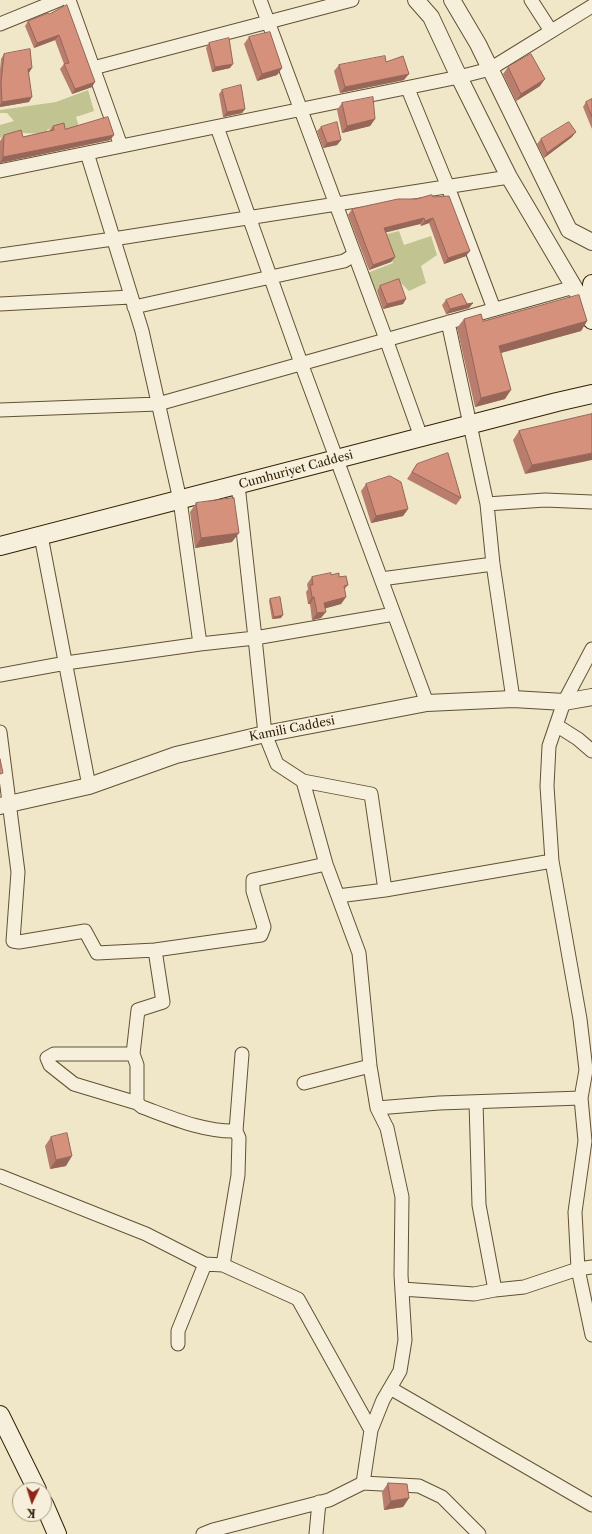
<!DOCTYPE html>
<html>
<head>
<meta charset="utf-8">
<style>
	body { margin:0 }
	#map { position:relative; width:592px; height:1534px; overflow:hidden; background:#f0e7c8; font-family:"Libre Caslon Text",serif }
	canvas { display:block }
	.north { position:absolute; left:12px; top:1482px; width:40px; height:40px; box-sizing:border-box; background:#f5efdb; border:1px solid #a79c85; border-radius:50%; rotate:184deg; font-size:11px; font-weight:700; line-height:16px; text-align:center; color:#331f03 }
	.north::after { content:''; display:block; margin:auto; width:14px; height:18px; background:#8f2418; clip-path:polygon(50% 0,100% 100%,50% 72%,0 100%) }
</style>
</head>
<body>
<div id="map">
<canvas width="592" height="1534"></canvas>
<div class="north">K</div>
</div>
<script>
const c = document.querySelector('canvas').getContext('2d');
c.lineJoin = 'round';
function fill(path, color) { c.fillStyle = color; c.fill(path, 'evenodd'); }
function stroke(path, color, width, dash) { c.strokeStyle = color; c.lineWidth = width; c.lineCap = dash ? 'butt' : 'round'; c.setLineDash(dash || []); c.stroke(path); }
function drawText(font, color, halo, rows, align = 'center') {
  c.font = font + ' "Libre Caslon Text",serif'; c.lineWidth = 3.5; c.setLineDash([]); c.textBaseline = 'middle'; c.strokeStyle = halo; c.fillStyle = color; for (const [text, x, y, turn = 0] of rows) {
    c.save(); c.translate(x, y); c.rotate((+turn || 0) * Math.PI / 180); c.textAlign = isNaN(turn) ? turn : align; if (halo) c.strokeText(text, 0, 0); c.fillText(text, 0, 0); c.restore();
  }
}
fill(new Path2D(`
	M88,90L94,111L76,117L79,127L63,132L60,125L47,130V134L23,133L0,138V125L14,121L7,113H0V110L56,102Z
	M399,231L404,245L431,236L437,255L421,266L426,283L409,291L399,281L371,293L362,272H370L393,263L383,235Z`), '#c1c391');
const minor = new Path2D(`
	M69,0L121,146
	M260,0L386,339L421,437
	M531,0L551,31
	M0,24L59,0
	M93,68L352,0
	M408,89L448,187L494,309
	M217,127L301,363L427,703
	M87,153L142,331L180,500L200,644
	M0,171L459,77L490,69L592,6
	M0,255L113,239L509,177
	M0,304L131,297
	M134,307L344,261L354,255
	M448,322L487,504L493,564L513,699
	M0,410L158,404L574,287
	M487,504L545,500L592,502
	M41,536L89,786
	M381,579L493,564
	M592,649L564,702L549,746L547,786L552,861L580,1019L586,1070L581,1098L585,1141L575,1212L578,1269L592,1335
	M0,675L66,663L200,644L255,638L394,614
	M556,725L578,739L592,751
	M0,732L18,872L13,941L19,942L85,931L97,953L155,950L261,935L264,927L253,891V880L326,864
	M303,781L371,794L385,890
	M338,896L385,890L552,861
	M133,1054H54L47,1058L50,1065L74,1084L137,1103L142,1107C172,1118 204,1132 236,1131
	M304,1083L370,1066
	M476,1102L479,1205L495,1290
	M137,1103V1065L133,1054L138,1010L163,1002L155,950
	M377,1108L439,1103L581,1098
	M0,1176L146,1234L205,1264L223,1265L298,1299L371,1430
	M223,1265L238,1175L239,1138L236,1131L242,1054
	M402,1289L474,1294L495,1290L524,1287L578,1269L592,1267
	M178,1344V1331L205,1264
	M390,1388L592,1505
	M363,1483L419,1486L442,1497L479,1534
	M203,1534L213,1530L329,1500L363,1483L371,1430L383,1400L400,1371L405,1340L401,1275L402,1197L387,1128L377,1108L370,1066L359,953L326,864L303,781L277,764L265,734L255,638L238,485
	M316,1534L319,1502`);
const tertiary = new Path2D(`
	M416,0L431,17L459,77L509,177L591,316
	M452,0L478,44L569,230L592,242
	M0,806L89,786L176,755L265,734L427,703L513,699L564,702L592,697`);
const secondary = new Path2D(`
	M592,284L591,316L592,320
	M0,546L557,402L592,394
	M0,1415L37,1490
	M44,1504L57,1534`);
stroke(minor, '#625134', 15);
stroke(tertiary, '#625134', 18);
stroke(secondary, '#331f03', 20);
stroke(minor, '#f5efdb', 13);
stroke(tertiary, '#f5efdb', 16);
stroke(secondary, '#f5efdb', 18);
fill(new Path2D(`
	M49,14L92,87L72,94L60,69L64,64L55,40L34,48L25,26L28,21Z
	M249,37L282,68L277,75L257,81L244,44Z
	M209,43L230,68L212,72L206,48Z
	M4,54L29,73V102L0,107V70L1,59Z
	M386,62L404,80L340,93L334,71L339,65Z
	M508,67L540,86L516,101L503,74Z
	M222,90L245,109L242,113L223,117L219,94Z
	M592,99V129L583,107L586,102Z
	M342,103L375,119L370,126L342,133L337,110Z
	M53,126L65,129L114,135L110,140L0,163V141L4,135L23,137L49,131Z
	M321,127L341,140L337,145L323,148L317,131Z
	M572,137L544,158L537,144L541,139Z
	M432,195L466,256L444,264L429,223L421,226L420,224L385,232L395,257L391,262L369,270L348,215L352,209L416,199Z
	M380,286L406,299L403,304L383,309L377,291Z
	M446,300L467,304L473,303L469,308L446,314L442,305Z
	M464,319L483,321H587L581,331L501,353L505,399L475,407L457,328Z
	M592,414L525,474L513,440L519,431Z
	M417,464L461,498L456,505L407,479Z
	M366,484L408,509L403,516L371,523L361,491Z
	M196,503L232,542L195,548L190,512Z
	M331,575L339,577L348,585L344,590L346,597L341,604L325,608L321,618L312,620L310,604H308L306,592L308,589L307,584L312,577Z
	M270,599L281,618L272,619L269,601Z
	M51,1137L66,1166L50,1169L45,1146Z
	M388,1483L409,1498L403,1507L384,1510L382,1492Z`), '#b87d6c');
fill(new Path2D(`
	M59,35L55,40L34,48L37,43Z
	M233,64L230,68L212,72L215,67Z
	M32,68L29,73H24L28,69Z
	M282,68L277,75L257,81L262,74Z
	M409,74L404,80L340,93L345,87Z
	M545,79L540,86L516,101L521,94Z
	M95,82L92,87L72,94L75,89Z
	M32,97L29,102L0,107V105L2,102Z
	M245,109L242,113L223,117L227,112Z
	M375,119L370,126L342,133L347,126Z
	M576,132L572,137L544,158L547,153Z
	M114,135L110,140L0,163L3,157Z
	M341,140L337,145L323,148L327,143Z
	M424,218L420,224L380,234L384,228Z
	M433,218L429,223L421,226L425,221Z
	M470,251L466,256L444,264L448,258Z
	M395,257L391,262L369,270L373,265Z
	M406,299L403,304L383,309L387,304Z
	M473,303L469,308L446,314L450,309Z
	M587,321L581,331L493,355L499,346Z
	M511,390L505,399L475,407L481,398Z
	M592,453V460L525,474L532,465Z
	M408,509L403,516L371,523L376,516Z
	M239,533L232,542L195,548L201,538Z
	M312,597H314L310,604H308Z
	M346,597L341,604L320,610L324,603Z
	M326,612L321,618L312,620L317,613Z
	M283,615L281,618L272,619L274,617Z
	M72,1156L66,1166L50,1169L56,1160Z
	M409,1498L403,1507L384,1510L391,1501Z`), '#966658');
const building = new Path2D(`
	M67,5L95,82L75,89L64,64L69,63L59,35L37,43L28,21L48,13L49,14Z
	M270,32L282,68L262,74L249,37Z
	M229,38L233,64L215,67L209,43Z
	M30,49L32,68L28,69L32,97L2,102L1,83L4,54Z
	M531,54L545,79L521,94L508,67Z
	M385,56L386,62L403,56L409,74L345,87L339,65Z
	M241,85L245,109L227,112L222,90Z
	M373,97L375,119L347,126L342,103Z
	M592,99V117L586,102Z
	M108,117L114,135L3,157L4,135L21,130L23,137L54,130L53,126L64,123L65,129Z
	M337,122L341,140L327,143L321,127Z
	M569,122L576,132L547,153L541,139Z
	M432,195L433,197L449,196L470,251L448,258L433,218L425,221L424,218L384,228L395,257L373,265L352,209L398,199H416Z
	M399,279L406,299L387,304L380,286Z
	M462,294L467,304L473,303L450,309L446,300Z
	M579,295L587,321L499,346L511,390L481,398L464,319L481,314L483,321Z
	M592,414V453L532,465L519,431Z
	M448,453L461,498L412,472L417,464Z
	M390,476L401,482L408,509L376,516L366,484Z
	M234,498L239,533L201,538L196,503Z
	M331,573V575L339,573V577L346,576L348,585L344,586L346,597L324,603L326,612L317,613L314,597H312L310,585H313L312,577Z
	M280,597L283,615L274,617L270,599Z
	M0,759L3,773L0,774Z
	M67,1133L72,1156L56,1160L51,1137Z
	M388,1483L407,1484L409,1498L391,1501Z`);
fill(building, '#d6917d');
stroke(building, '#966658', 1);
drawText('12px', '#331f03', '#f5efdb', [
	["Cumhuriyet Caddesi",296,470,-15],
	["Kamili Caddesi",292,729,-11]
]);
</script>
</body>
</html>
